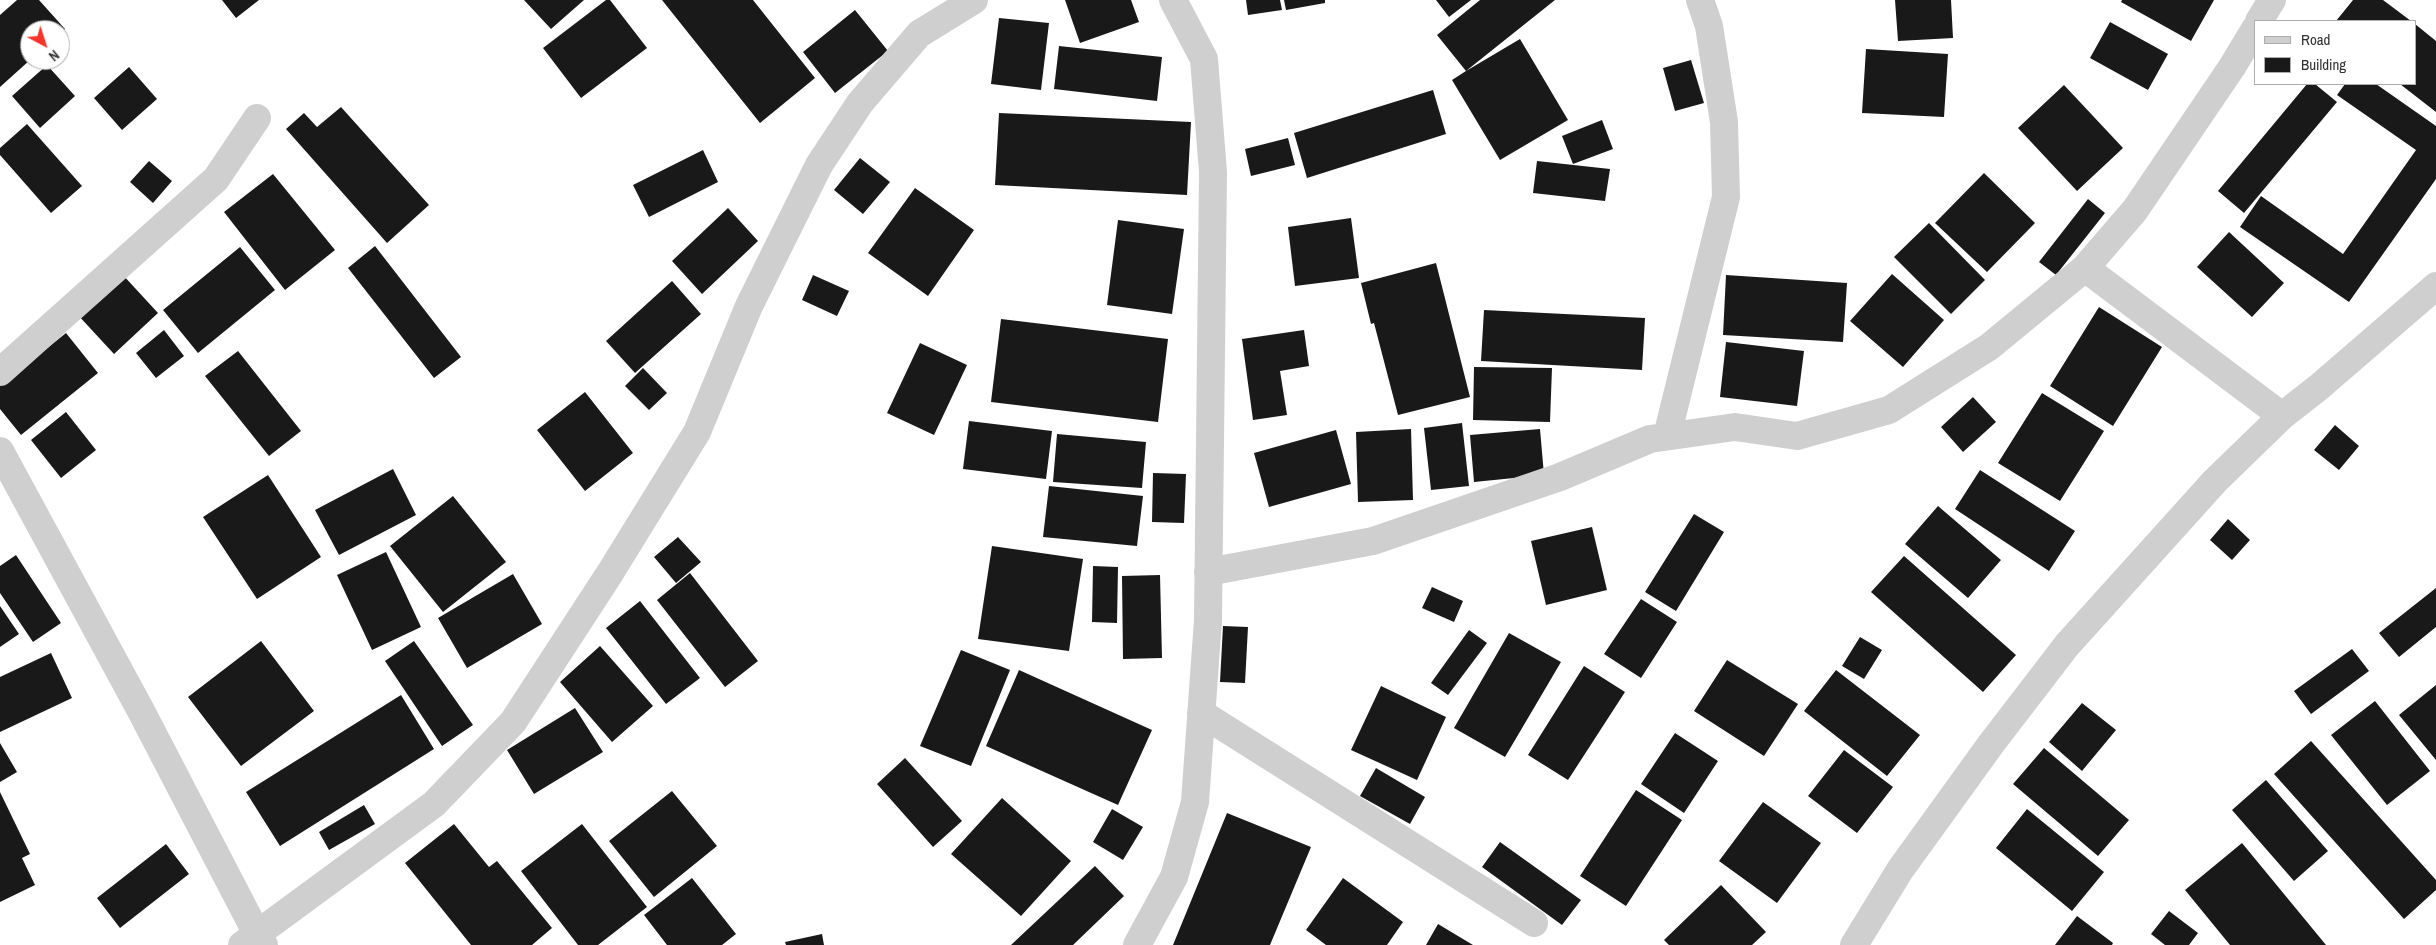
<!DOCTYPE html>
<html>
<head>
<meta charset="utf-8">
<style>
	body { margin:0 }
	#map { position:relative; width:2436px; height:945px; overflow:hidden; background:#fff; font-family:"Archivo Narrow",sans-serif }
	canvas { display:block }
	.legend { position:absolute; left:2254px; top:20px; width:162px; height:65px; box-sizing:border-box; background:#fff; border:1px solid #adadad; margin:0; padding:6px 9px; list-style:none; font-size:15px; color:#323232 }
	.legend li { display:flex; align-items:center; gap:10px; height:25px }
	.legend b { width:25px; border:1px solid #adadad }
	.north { position:absolute; left:20px; top:20px; width:50px; height:50px; box-sizing:border-box; background:#fff; border:1px solid #adadad; border-radius:50%; rotate:140deg; font-size:14px; font-weight:700; line-height:20px; text-align:center; color:#323232 }
	.north::after { content:''; display:block; margin:auto; width:18px; height:22px; background:#f53529; clip-path:polygon(50% 0,100% 100%,50% 72%,0 100%) }
</style>
</head>
<body>
<div id="map">
<canvas width="2436" height="945"></canvas>
<ul class="legend">
<li><b style="height:6px;background:#cfcfcf"></b>Road</li>
<li><b style="height:14px;background:#191919"></b>Building</li>
</ul>
<div class="north">N</div>
</div>
<script>
const c = document.querySelector('canvas').getContext('2d');
c.lineJoin = 'round';
function fill(path, color) { c.fillStyle = color; c.fill(path, 'evenodd'); }
function stroke(path, color, width, dash) { c.strokeStyle = color; c.lineWidth = width; c.lineCap = dash ? 'butt' : 'round'; c.setLineDash(dash || []); c.stroke(path); }
fill(new Path2D(`
	M17,0H39L65,29L60,34V30H30V60L0,87V15Z
	M222,0H259L236,18Z
	M524,0H584L551,29Z
	M606,0H610L647,48L581,98L543,48Z
	M662,0H753L815,78L760,123Z
	M1065,0H1131L1139,22L1080,43Z
	M1246,0H1280L1282,10L1248,15Z
	M1284,0H1325V3L1286,10Z
	M1436,0H1471L1449,17Z
	M1480,0H1555L1466,71L1520,39L1568,120L1500,160L1452,80L1466,71L1437,35Z
	M1895,0H1951L1953,38L1898,41Z
	M2122,0H2214L2191,41L2121,2Z
	M2353,0H2383L2411,21H2336Z
	M855,10L888,51L835,93L803,52Z
	M999,18L1049,23L1041,90L991,84Z
	M2110,22L2168,54L2148,90L2090,58Z
	M2415,24L2436,41V112L2400,84H2415Z
	M1059,46L1162,57L1157,101L1054,89Z
	M1866,49L1948,54L1944,117L1862,113Z
	M1691,60L1704,103L1675,111L1663,68Z
	M47,65L75,96L40,128L12,96Z
	M129,67L157,99L122,130L94,98Z
	M2307,84H2315L2337,102L2244,213L2218,191Z
	M2345,84H2376L2436,126V179L2349,302L2240,227L2261,196L2343,254L2416,150L2337,95Z
	M2064,85L2123,148L2077,191L2018,128Z
	M1433,90L1446,134L1307,178L1294,133Z
	M341,107L429,205L387,243L286,129L304,113L317,127Z
	M999,113L1191,122L1187,195L995,185Z
	M1602,120L1613,149L1573,164L1562,136Z
	M27,124L82,186L51,213L0,155V148Z
	M1288,138L1295,165L1251,176L1245,149Z
	M703,150L718,182L649,217L633,185Z
	M860,158L890,182L863,214L834,190Z
	M149,161L172,181L153,203L130,182Z
	M1537,161L1610,169L1605,201L1533,193Z
	M1984,173L2035,223L1987,272L1935,223Z
	M273,174L335,250L285,290L224,212Z
	M915,188L974,230L928,296L868,253Z
	M2088,199L2105,213L2056,275L2039,262Z
	M728,208L758,241L702,294L672,261Z
	M1351,218L1359,278L1295,286L1288,227Z
	M1118,220L1184,229L1172,314L1107,305Z
	M1929,223L1985,280L1951,314L1894,257Z
	M2229,232L2284,283L2252,317L2197,267Z
	M375,246L461,357L434,378L348,268Z
	M240,247L275,290L198,353L163,310Z
	M1436,263L1470,397L1398,415L1374,323L1371,324L1361,283Z
	M122,274L158,313L114,354L77,314Z
	M1892,274L1944,320L1903,367L1850,321Z
	M813,275L849,291L837,316L802,300Z
	M1726,275L1847,283L1843,342L1723,335Z
	M672,281L701,314L635,373L606,341Z
	M2099,307L2162,347L2113,426L2050,386Z
	M1484,310L1645,318L1642,370L1481,361Z
	M1001,319L1168,339L1158,422L991,402Z
	M164,330L184,356L156,378L136,353Z
	M1304,330L1309,366L1280,371L1287,415L1253,420L1242,339Z
	M66,333L98,373L21,435L0,409V386Z
	M1726,342L1804,351L1797,406L1720,397Z
	M920,343L967,365L934,435L887,413Z
	M238,351L301,431L269,456L205,376Z
	M1474,367L1552,368L1550,422L1473,420Z
	M643,368L667,393L649,410L625,386Z
	M585,392L633,453L585,491L537,430Z
	M2042,393L2104,431L2060,501L1998,463Z
	M1973,397L1996,422L1963,452L1941,427Z
	M66,412L96,450L61,478L31,440Z
	M969,421L1052,431L1046,479L963,469Z
	M1462,423L1469,486L1431,490L1424,428Z
	M2335,425L2359,446L2339,470L2314,450Z
	M1411,429L1413,500L1358,502L1356,432Z
	M1540,429L1544,475L1474,482L1470,435Z
	M1336,430L1351,484L1269,507L1254,453Z
	M1057,434L1146,442L1142,488L1053,482Z
	M393,469L416,515L339,555L315,510Z
	M1980,470L2075,531L2049,571L1955,509Z
	M1153,473L1186,474L1184,523L1152,522Z
	M268,475L321,557L257,599L203,517Z
	M1049,486L1143,496L1137,546L1043,537Z
	M453,496L506,562L443,612L390,546Z
	M1938,506L2001,560L1968,598L1905,544Z
	M1694,514L1724,532L1676,611L1645,592Z
	M2228,519L2250,540L2232,560L2210,540Z
	M1592,527L1607,590L1546,605L1531,541Z
	M678,537L701,562L676,583L654,557Z
	M992,546L1083,559L1069,651L978,639Z
	M386,552L421,627L372,650L337,575Z
	M16,555L61,623L33,642L0,593V566Z
	M1904,556L2016,655L1983,692L1871,592Z
	M1093,566L1118,567L1117,623L1092,622Z
	M690,573L758,661L725,687L657,600Z
	M513,574L542,624L467,668L438,618Z
	M1160,575L1162,658L1123,659L1122,576Z
	M1432,587L1463,601L1454,622L1422,608Z
	M2436,588V627L2399,657L2379,633Z
	M1641,599L1677,622L1641,678L1604,654Z
	M640,601L700,678L666,704L606,628Z
	M0,606L19,634L0,647Z
	M1223,626L1248,627L1245,683L1220,682Z
	M1469,630L1487,643L1448,695L1431,683Z
	M1509,633L1561,662L1505,757L1454,728Z
	M1860,637L1882,650L1864,679L1842,666Z
	M261,641L314,711L241,766L188,697Z
	M414,641L473,725L442,746L385,661Z
	M600,646L653,706L612,742L560,682Z
	M2352,649L2369,671L2311,714L2294,691Z
	M961,650L1010,670L971,766L920,746Z
	M51,653L72,698L0,732V677Z
	M1727,660L1798,704L1764,756L1694,711Z
	M1584,666L1625,692L1568,780L1528,755Z
	M1019,670L1152,730L1118,805L986,746Z
	M1836,670L1920,735L1887,776L1804,711Z
	M2436,685V760L2399,715Z
	M1381,686L1446,717L1417,780L1351,750Z
	M401,695L434,749L280,846L246,792Z
	M2375,701L2430,771L2387,805L2331,735Z
	M2082,703L2116,730L2082,771L2049,742Z
	M575,708L603,752L534,794L507,750Z
	M1675,733L1718,761L1684,813L1641,784Z
	M2311,741L2436,880V890L2404,919L2274,774Z
	M0,743L17,772L0,782Z
	M2044,748L2129,820L2098,856L2013,784Z
	M1844,750L1893,787L1857,833L1808,796Z
	M905,758L962,821L933,847L877,784Z
	M1376,768L1425,797L1410,824L1360,796Z
	M2266,780L2328,851L2294,881L2232,810Z
	M1636,790L1682,820L1626,906L1580,876Z
	M672,791L717,846L654,897L609,841Z
	M0,792L30,854L22,858L35,885L0,902Z
	M1002,798L1071,861L1021,916L951,854Z
	M1763,802L1821,843L1777,903L1719,861Z
	M364,805L375,824L329,850L319,832Z
	M1112,809L1143,827L1123,860L1093,842Z
	M2027,809L2104,872L2072,911L1996,848Z
	M1227,813L1311,847L1270,945H1173Z
	M454,824L489,867L497,861L552,928L532,945H471L405,863Z
	M582,824L647,907L598,945H578L521,871Z
	M1500,842L1581,900L1562,925L1482,867Z
	M2242,843L2326,945H2230L2185,890Z
	M166,844L189,874L120,928L97,898Z
	M1095,866L1124,896L1073,945H1011Z
	M692,878L736,934L722,945H667L644,915Z
	M1343,878L1403,922L1387,945H1326L1306,930Z
	M1721,885L1766,932L1752,945H1669L1664,940Z
	M2169,911L2198,933L2189,945H2165L2151,934Z
	M2077,916L2113,943L2112,945H2055Z
	M1438,924L1473,945H1426Z
	M822,934L824,945H786L785,942Z`), '#191919');
stroke(new Path2D(`
	M2259,21L2272,0
	M2085,268L2282,416
	M0,372L216,179L257,118
	M1667,436L1726,197L1724,122L1709,26L1700,0
	M0,451L140,709L257,934L264,945
	M1208,572L1373,541L1560,477L1650,439L1735,427L1797,436L1889,410L1989,347L2085,268L2135,210L2232,67L2255,29
	M1201,713L1534,923
	M242,945L434,804L513,722L610,573L697,432L749,306L819,165L860,103L919,34L974,0
	M1137,945L1174,877L1195,802L1208,620L1213,172L1204,59L1173,0
	M1854,945L1900,870L1991,744L2067,645L2215,481L2282,416L2319,387L2436,286`), '#cfcfcf', 28);
</script>
</body>
</html>
